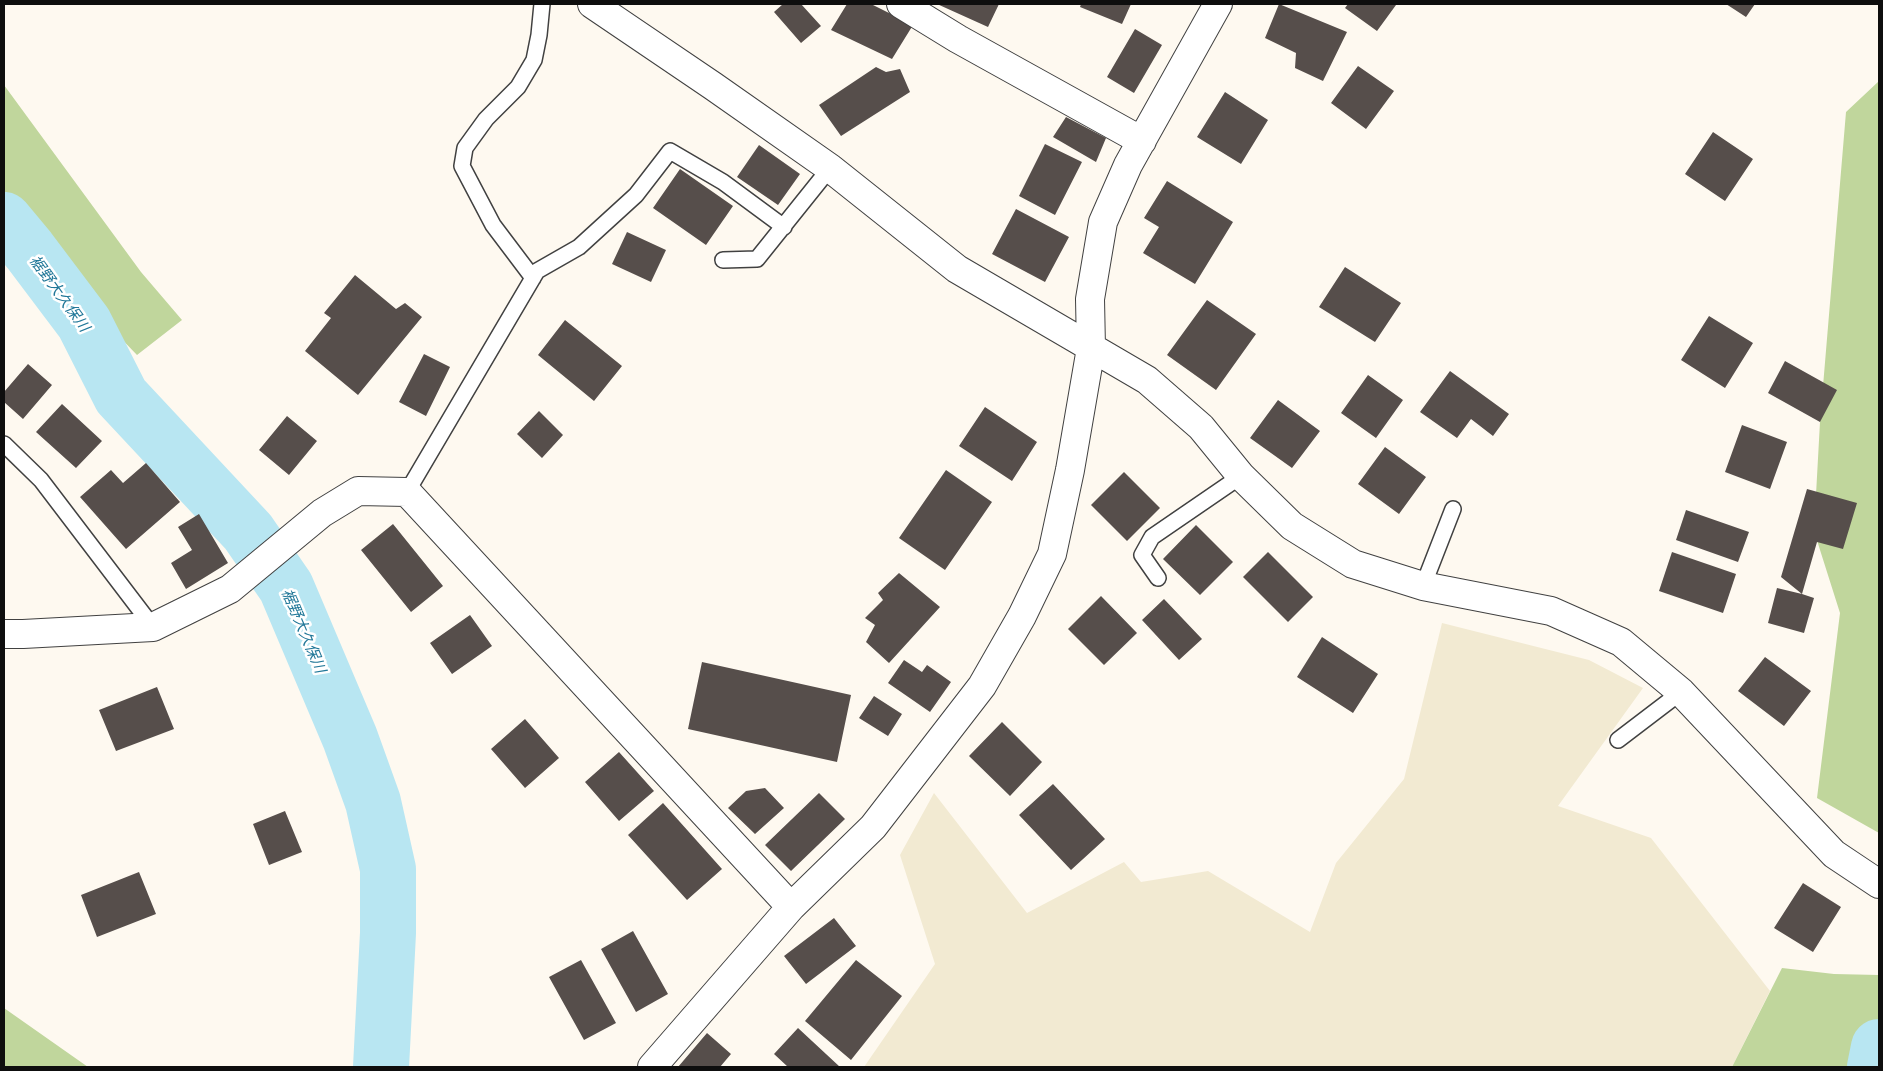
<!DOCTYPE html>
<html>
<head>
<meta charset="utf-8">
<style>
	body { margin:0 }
	#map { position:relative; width:1883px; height:1071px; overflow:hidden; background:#fef9f0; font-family:"Libre Baskerville",serif }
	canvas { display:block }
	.frame { position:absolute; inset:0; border:5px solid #0e0e0e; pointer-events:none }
</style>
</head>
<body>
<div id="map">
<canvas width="1883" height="1071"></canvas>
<div class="frame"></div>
</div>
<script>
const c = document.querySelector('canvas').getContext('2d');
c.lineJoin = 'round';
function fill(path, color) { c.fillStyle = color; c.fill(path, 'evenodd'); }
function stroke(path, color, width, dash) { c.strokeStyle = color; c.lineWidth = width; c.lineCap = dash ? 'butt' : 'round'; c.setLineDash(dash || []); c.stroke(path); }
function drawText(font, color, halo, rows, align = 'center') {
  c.font = font + ' "Libre Baskerville","Noto Sans JP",serif'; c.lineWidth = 5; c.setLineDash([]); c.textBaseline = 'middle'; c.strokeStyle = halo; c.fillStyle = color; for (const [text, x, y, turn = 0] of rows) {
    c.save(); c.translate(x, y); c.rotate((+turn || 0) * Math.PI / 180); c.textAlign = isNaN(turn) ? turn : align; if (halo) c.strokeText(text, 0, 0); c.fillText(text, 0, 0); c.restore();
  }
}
fill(new Path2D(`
	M1442,623L1589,660L1643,688L1558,806L1651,838L1770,991L1732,1067H864L935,964L900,855L934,793L1027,913L1124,862L1141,882L1208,871L1310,932L1336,863L1404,779Z`), '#f2ead2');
fill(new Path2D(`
	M1879,81V833L1817,798L1840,613L1814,531L1820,422L1846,112Z
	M4,85L141,272L182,320L137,355L4,217Z
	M1782,968L1834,974L1879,975V1067H1732Z
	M4,1008L88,1067H4Z`), '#c0d69c');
stroke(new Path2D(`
	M4,220L29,250L84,323L121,396L248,532L286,587L350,738L373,802L388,869V933L381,1067
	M1875,1067L1879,1047`), '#b8e6f2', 56);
fill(new Path2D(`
	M783,4H801L821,26L801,43L774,12Z
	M847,4H871L913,25L892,59L831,30Z
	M937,4H999L988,27Z
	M1081,4H1131L1122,24L1080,7Z
	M1279,4L1347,32L1323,81L1295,68L1296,53L1265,38Z
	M1348,4H1394L1396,5L1377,31L1345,8Z
	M1726,4H1755L1746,17Z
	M1135,29L1162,45L1134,93L1107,77Z
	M1358,66L1394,91L1366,129L1331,103Z
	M876,67L886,72L900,69L910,92L841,136L819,105Z
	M1225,92L1268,120L1241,164L1197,137Z
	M1066,117L1106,138L1096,162L1053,137Z
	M1713,132L1753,159L1725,201L1685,174Z
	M1045,144L1082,162L1055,215L1019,196Z
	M759,145L800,174L778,205L737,177Z
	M680,169L733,206L706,245L653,208Z
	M1167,181L1233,222L1195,284L1143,253L1159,227L1144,218Z
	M1016,209L1069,237L1045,282L992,254Z
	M627,232L666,250L651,282L612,264Z
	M1345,267L1401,303L1375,342L1319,307Z
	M355,275L396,309L405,303L422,317L358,395L305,351L331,318L324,313Z
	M1207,300L1256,334L1216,390L1167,355Z
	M1709,316L1753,343L1725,388L1681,360Z
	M565,320L622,366L594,401L538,355Z
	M424,354L450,367L426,416L399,402Z
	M1785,361L1837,390L1820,422L1768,393Z
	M28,364L52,385L23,419L4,402V392Z
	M1450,371L1509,414L1493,436L1471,419L1457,438L1420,412Z
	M1368,375L1403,400L1376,438L1341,413Z
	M1278,400L1320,431L1292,468L1250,438Z
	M62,404L102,441L76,468L36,432Z
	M985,407L1037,442L1012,481L959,446Z
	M539,411L563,435L542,458L517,434Z
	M287,416L317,441L289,475L259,450Z
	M1742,425L1787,442L1770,489L1725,472Z
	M1385,447L1426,477L1399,514L1358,484Z
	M146,463L180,502L126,549L80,497L111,470L123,483Z
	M946,470L992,502L945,570L899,538Z
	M1124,472L1160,508L1127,541L1091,505Z
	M1807,489L1857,503L1843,549L1817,542L1802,594L1814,598L1804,633L1768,623L1777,588L1802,594L1781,577Z
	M1686,510L1749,532L1738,562L1676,540Z
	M199,514L228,563L186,589L171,563L192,550L178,527Z
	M393,524L443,586L411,612L361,550Z
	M1196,525L1233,562L1200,595L1163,559Z
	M1268,552L1313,597L1288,622L1243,577Z
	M1672,552L1736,574L1723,613L1659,591Z
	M899,573L940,607L889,663L866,642L875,625L865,618L883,600L878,593Z
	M1101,596L1137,633L1104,665L1068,629Z
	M1164,599L1202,639L1179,660L1142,620Z
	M470,615L492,646L452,674L430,643Z
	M1322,637L1378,674L1353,713L1297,677Z
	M1765,657L1811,691L1784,726L1738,691Z
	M904,660L922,672L927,665L951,682L930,712L888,683Z
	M702,662L851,695L837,762L688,729Z
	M157,687L174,729L116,751L99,710Z
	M874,696L902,714L888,736L859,718Z
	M525,719L559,758L525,788L491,749Z
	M1002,722L1042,762L1010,796L969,756Z
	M619,752L654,791L619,821L585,782Z
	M1053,784L1105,839L1071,870L1019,815Z
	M765,788L784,808L755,834L728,808L746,791Z
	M819,793L845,819L791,871L765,845Z
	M663,803L722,869L687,900L628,835Z
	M285,811L302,852L269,865L253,824Z
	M139,872L156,914L97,937L81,895Z
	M1803,883L1841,907L1813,952L1774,928Z
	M834,918L856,946L806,984L784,956Z
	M633,931L668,994L636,1012L601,949Z
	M581,960L616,1023L584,1040L549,977Z
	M856,960L902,996L851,1060L805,1021Z
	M798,1028L840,1067H788L774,1054Z
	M707,1033L731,1054L720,1067H678Z`), '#564e4b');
const lane = new Path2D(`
	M723,260L757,259L830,168
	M533,278L493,225L462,166L465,148L486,119L518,87L534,60L539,35L542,4
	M4,444L41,480L153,627
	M407,492L537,271L579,247L636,195L670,151L723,182L784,227
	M1158,578L1142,555L1152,537L1241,476
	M1423,586L1453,509
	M1618,740L1681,692`);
const street = new Path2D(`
	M592,4L713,86L830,168L957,269L1147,380L1201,427L1241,476L1292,526L1353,564L1423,586L1551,611L1621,642L1681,692L1834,854L1879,884
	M901,4L958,39L1142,141
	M4,634H23L153,627L230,589L322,513L358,491L407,492L791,907
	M652,1067L791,907L873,827L982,686L1022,616L1052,554L1070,470L1091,348L1090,299L1103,222L1128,165L1218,4`);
stroke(lane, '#414141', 18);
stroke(street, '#414141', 30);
stroke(lane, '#fff', 15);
stroke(street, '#fff', 28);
drawText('italic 15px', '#207798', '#fff', [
	["裾野大久保川",59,294,54],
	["裾野大久保川",303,631,67]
]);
</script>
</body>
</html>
